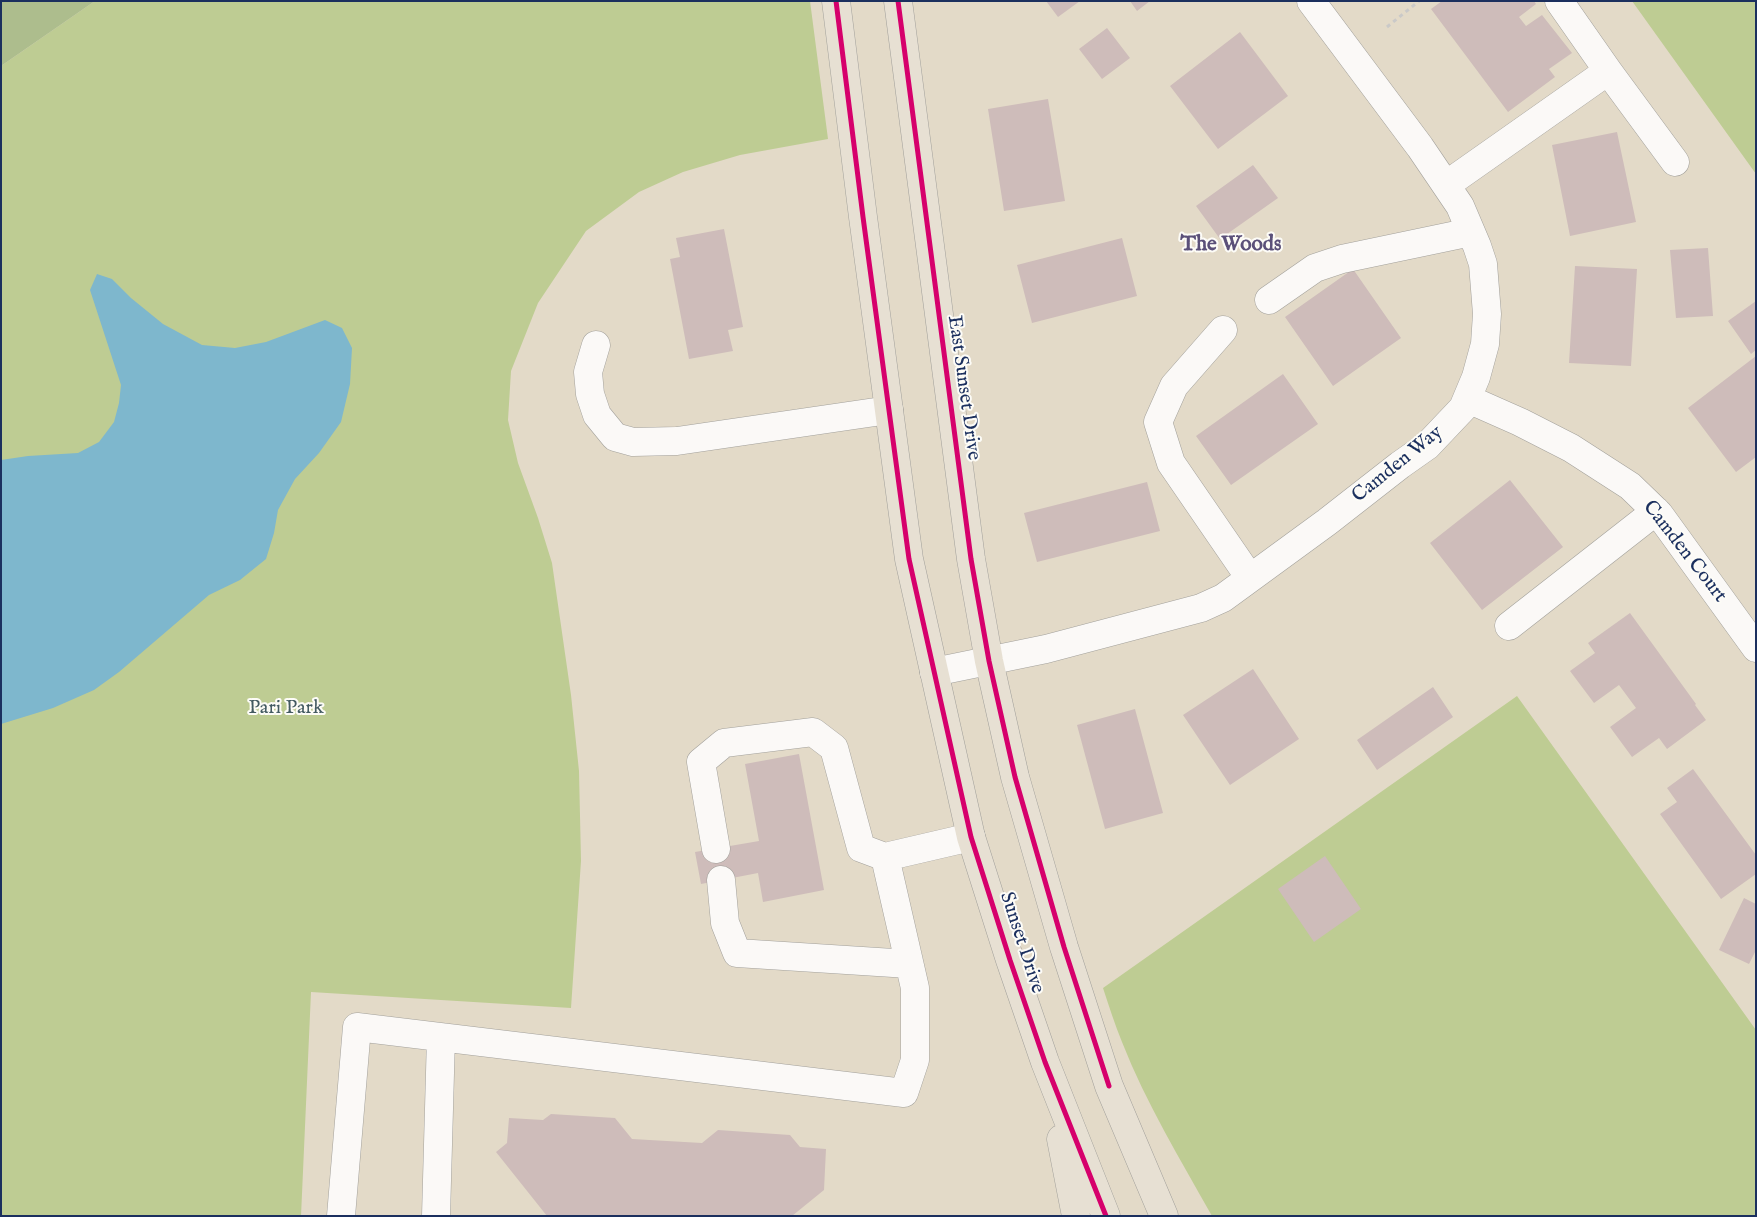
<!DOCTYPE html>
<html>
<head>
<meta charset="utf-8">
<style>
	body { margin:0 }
	#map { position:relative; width:1757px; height:1217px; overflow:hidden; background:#e3dac8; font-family:"IM FELL English",serif }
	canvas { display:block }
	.frame { position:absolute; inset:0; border:2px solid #1b2f5e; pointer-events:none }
</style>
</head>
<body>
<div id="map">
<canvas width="1757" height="1217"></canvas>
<div class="frame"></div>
</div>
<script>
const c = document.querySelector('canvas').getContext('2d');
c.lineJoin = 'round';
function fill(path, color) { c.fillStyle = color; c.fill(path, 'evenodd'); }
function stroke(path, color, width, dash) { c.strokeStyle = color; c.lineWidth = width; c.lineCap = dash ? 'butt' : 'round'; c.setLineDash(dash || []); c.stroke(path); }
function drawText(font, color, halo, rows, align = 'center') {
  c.font = font + ' "IM FELL English",serif'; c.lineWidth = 4; c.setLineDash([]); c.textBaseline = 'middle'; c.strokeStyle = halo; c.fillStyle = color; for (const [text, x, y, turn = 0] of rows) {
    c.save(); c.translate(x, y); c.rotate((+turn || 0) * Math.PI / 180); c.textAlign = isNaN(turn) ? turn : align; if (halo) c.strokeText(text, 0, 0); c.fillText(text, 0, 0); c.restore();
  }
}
fill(new Path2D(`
	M95,1H810L828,139L740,155L683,172L639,192L586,231L538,303L511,371L508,420L518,463L538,518L552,563L571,695L579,771L581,861L571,1008L311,992L301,1216H1V66Z
	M1632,1H1756V174Z
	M1517,696L1756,1030V1216H1212C1180,1159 1146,1103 1122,1042C1115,1025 1109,1006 1103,988Z`), '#becc93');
fill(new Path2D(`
	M1,1H95L1,66Z`), '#adbd8d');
fill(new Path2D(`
	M97,274L112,279L131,298L163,324L202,345L235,348L266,342L325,320L342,328L352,348L350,384L341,422L319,453L295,479L278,510L274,533L266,559L240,580L209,595L119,672L94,690L53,708L1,724V460L28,456L78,453L99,442L114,422L119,403L121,385L90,290Z`), '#7eb7cd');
fill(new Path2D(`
	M1046,1H1080L1058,17Z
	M1130,1H1150L1137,11Z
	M1442,1H1534L1536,4L1519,17L1526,26L1542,15L1572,53L1549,69L1555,77L1508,112L1431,9Z
	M1107,28L1130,58L1102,79L1079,49Z
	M1240,32L1288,96L1218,149L1170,86Z
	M1048,99L1065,201L1004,211L988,109Z
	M1617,132L1636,222L1570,236L1552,145Z
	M1253,165L1278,198L1220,239L1196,206Z
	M724,229L743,327L728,330L733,351L689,359L670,259L680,257L676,238Z
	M1122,238L1137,296L1032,323L1017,265Z
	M1708,248L1713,316L1676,318L1670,250Z
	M1575,266L1637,269L1631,366L1569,363Z
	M1353,269L1401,338L1333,386L1285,317Z
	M1756,301V350L1751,354L1728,321Z
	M1756,356V457L1736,472L1688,408Z
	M1283,374L1318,424L1231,485L1196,436Z
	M1510,480L1563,547L1482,610L1430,543Z
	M1147,482L1160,531L1037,562L1024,513Z
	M1630,613L1696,704L1695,705L1706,720L1667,749L1659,738L1632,757L1610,727L1636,708L1619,685L1594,703L1570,671L1595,653L1588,643Z
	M1253,669L1299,739L1230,785L1183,715Z
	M1433,687L1453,717L1377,770L1357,740Z
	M1135,709L1163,813L1105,829L1077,725Z
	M799,754L824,890L763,902L758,873L701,884L695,852L759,841L745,764Z
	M1693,769L1756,855V874L1721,899L1660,814L1677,802L1667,788Z
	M1325,856L1361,909L1314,942L1278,889Z
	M1744,898L1756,904V950L1749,964L1719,950Z
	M551,1114L615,1118L632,1139L702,1143L718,1130L790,1135L800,1147L826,1149L824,1190L792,1216H547L496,1152L507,1143L509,1118L543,1120Z`), '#cebcba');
const minor = new Path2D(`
	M1608,71L1675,162
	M1446,185L1608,71L1559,1
	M1269,300L1315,268L1342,259L1471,232
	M1223,330L1174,386L1158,422L1171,463L1250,578
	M596,345L588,372L590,394L597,415L615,437L633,442L677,441L889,410
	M1468,399L1520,422L1571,448L1630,486L1659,514L1756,648
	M1509,626L1656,511
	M934,672L1046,649L1201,608L1223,598L1327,522L1400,465L1427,446L1463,408L1476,377L1485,344L1487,314L1483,264L1477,246L1460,206L1420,147L1311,1
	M716,849L701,762L724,743L813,732L834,748L861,848L885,857
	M721,880L725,923L737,953L909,964
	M341,1216L357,1027L904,1093L915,1060V988L885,857L971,837
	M436,1216L441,1037`);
const major = new Path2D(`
	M836,1L863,217L909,559L971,837L1010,960L1045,1062L1106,1216
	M898,1L971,559L989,661L1015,777L1064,947L1109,1086L1164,1216
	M1061,1139L1076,1216`);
stroke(minor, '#a2a09b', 29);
stroke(major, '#a2a09b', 29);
stroke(new Path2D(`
	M1387,27L1419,1`), '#cac9c8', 3, [4, 4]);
stroke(minor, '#fbf9f7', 28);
stroke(major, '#e7e0d3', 28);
stroke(new Path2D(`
	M836,1L863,217L909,559L971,837L1010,960L1045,1062L1106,1216
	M898,1L971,559L989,661L1015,777L1064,947L1109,1086`), '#d6006c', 5);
drawText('20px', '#1b2f5e', '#fdfcf7', [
	["East Sunset Drive",963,388,82],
	["Camden Way",1398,465,-39],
	["Camden Court",1684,552,52],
	["Sunset Drive",1021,943,72]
]);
drawText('20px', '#435a61', '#fdfcf7', [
	["Pari Park",286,709]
]);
drawText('bold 21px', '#5b5079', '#fdfcf7', [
	["The Woods",1231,246]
]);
</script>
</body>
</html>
